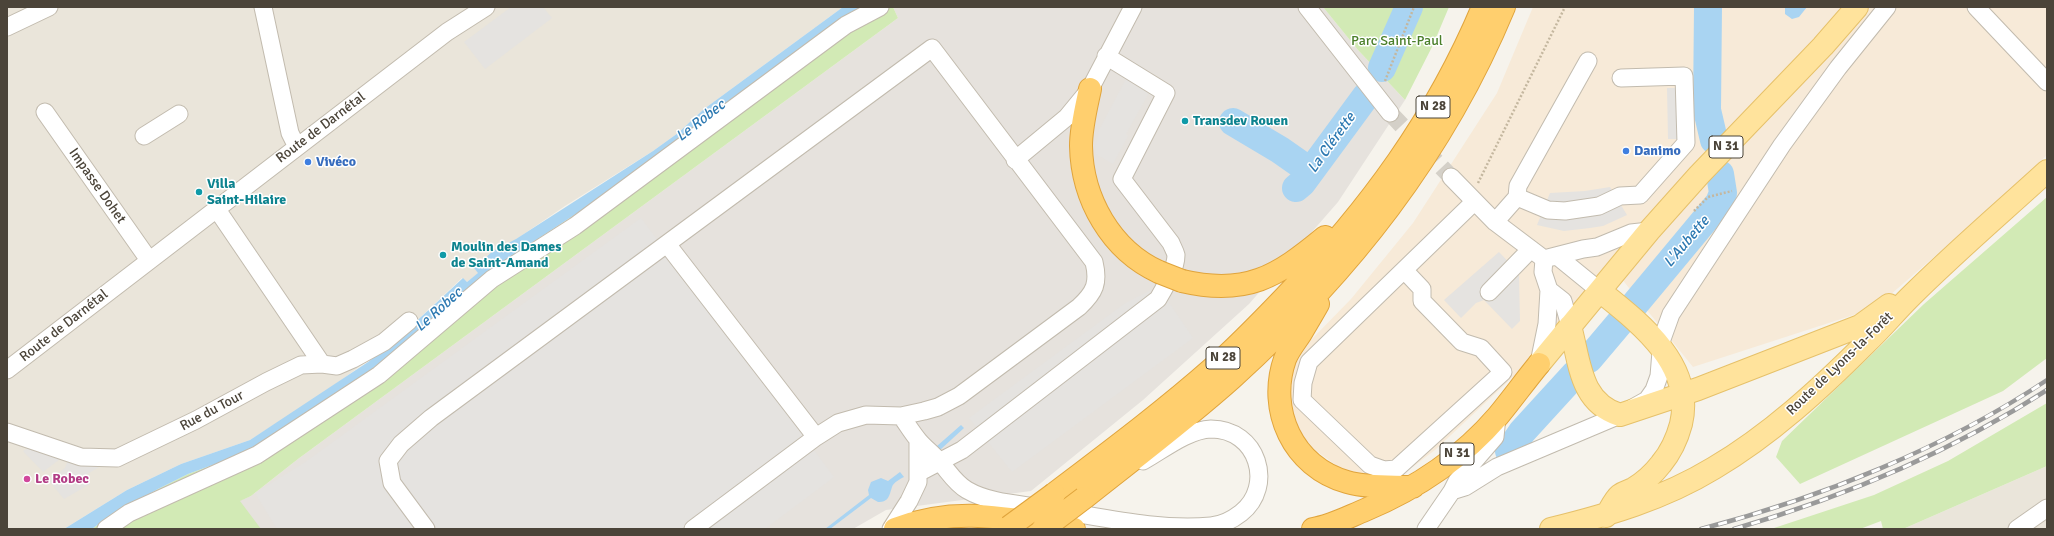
<!DOCTYPE html>
<html>
<head>
<meta charset="utf-8">
<style>
	body { margin:0 }
	#map { position:relative; width:2054px; height:536px; overflow:hidden; background:#f6f3ec; font-family:Signika,sans-serif }
	canvas { display:block }
	.frame { position:absolute; inset:0; border:8px solid #4b4439; pointer-events:none }
</style>
</head>
<body>
<div id="map">
<canvas width="2054" height="536"></canvas>
<div class="frame"></div>
</div>
<script>
const c = document.querySelector('canvas').getContext('2d');
c.lineJoin = 'round';
function fill(path, color) { c.fillStyle = color; c.fill(path, 'evenodd'); }
function stroke(path, color, width, dash) { c.strokeStyle = color; c.lineWidth = width; c.lineCap = dash ? 'butt' : 'round'; c.setLineDash(dash || []); c.stroke(path); }
function drawText(font, color, halo, rows, align = 'center') {
  c.font = font + ' Signika,sans-serif'; c.lineWidth = 3; c.setLineDash([]); c.textBaseline = 'middle'; c.strokeStyle = halo; c.fillStyle = color; for (const [text, x, y, turn = 0] of rows) {
    c.save(); c.translate(x, y); c.rotate((+turn || 0) * Math.PI / 180); c.textAlign = isNaN(turn) ? turn : align; if (halo) c.strokeText(text, 0, 0); c.fillText(text, 0, 0); c.restore();
  }
}
fill(new Path2D(`
	M7,7H843L704,109L678,133L653,151L565,206L474,268L479,273L467,282L462,278L395,341L318,397L250,440L181,464L127,490L64,529H7Z
	M2047,466V529H1903Z`), '#eae5da');
fill(new Path2D(`
	M1533,7H2047V155L1993,206L1875,308L1693,367L1608,262L1515,375L1435,450L1414,466L1395,476L1378,478L1344,471L1315,450L1303,436L1293,415L1289,390L1292,370L1310,341L1351,299L1413,223L1497,93Z`), '#f7ead8');
fill(new Path2D(`
	M893,7H1323L1358,50L1405,100L1338,202L1249,304L1143,400L1031,491L886,510L853,529H171L251,496L298,459L898,18Z`), '#e6e2dd');
fill(new Path2D(`
	M864,7H893L898,18L298,459L251,496L240,501L261,529H92L104,520L158,489L188,474L256,449L495,267L626,181Z
	M1323,7H1449L1433,45L1405,100L1358,50Z
	M2047,197V358L2003,391L1800,484L1776,457L1782,441L1924,304Z
	M2047,403V466L1903,529H1883L1881,521L1860,529H1771L1874,495L1948,461Z`), '#d2eab5');
fill(new Path2D(`
	M511,7H543L552,18L485,69L464,42Z
	M1126,79L1149,93L1126,134L1128,136L1113,164L1096,154V147L1099,130Z
	M1667,88H1695V139H1668Z
	M1610,187L1627,215L1603,226L1590,228L1564,231L1537,225L1550,193L1585,191Z
	M641,218L834,477L765,529H277L255,493L304,463Z
	M1499,252L1519,273L1520,321L1512,329L1484,300L1476,303L1461,318L1444,300Z
	M1153,289L1168,301L1193,338L1012,472L969,418L1124,304Z
	M32,446L59,457L60,459L43,472L23,451Z
	M68,460L99,465V467L86,475L90,484L64,499L49,481L65,468Z`), '#e5e3e0');
fill(new Path2D(`
	M843,7H864L626,181L495,267L399,354L256,449L188,474L158,489L104,520L92,529H64L127,490L181,464L250,440L368,362L395,341L463,278L467,282L478,273L474,268L493,251L516,239L653,151L678,133L704,109Z
	M1785,7H1807L1799,17L1792,19L1785,14Z
	M961,425L964,428L940,450L937,446Z
	M900,472L904,477C900,479 893,483 892,487C889,496 889,502 878,502L871,498L830,529H825L869,495L868,490L871,482L881,478L888,481Z`), '#a9d4f2');
stroke(new Path2D(`
	M1708,7L1707,110L1714,140
	M1382,68L1409,7
	M1233,122L1280,150L1310,171
	M1296,188L1302,183L1366,96
	M1635,304L1719,203L1723,193L1720,174
	M1589,359L1622,320
	M1509,451L1522,432L1575,374`), '#a9d4f2', 28);
stroke(new Path2D(`
	M1390,113L1451,177`), '#d4d0c8', 17, [17, 8]);
const minor = new Path2D(`
	M263,7L290,133L297,147
	M1307,7L1390,113
	M1976,7L2047,82
	M7,27L49,7
	M45,112L149,260
	M144,136L179,114
	M1015,160L1067,117L1090,89L1133,7
	M1451,177L1495,222L1544,259L1583,249L1597,247L1631,233L1649,231
	M1517,197L1548,210L1565,211L1599,206L1620,196L1640,195L1686,143L1684,76L1621,78
	M216,208L322,364
	M1495,222L1517,197L1518,186L1588,61
	M667,244L816,437
	M1557,256L1600,291
	M1404,270L1422,289V301L1462,342L1481,348L1503,372L1396,469L1384,470L1370,465L1302,400L1303,383L1309,362L1474,202
	M1549,290L1563,301L1570,326
	M1489,292L1531,249
	M1539,363L1547,324L1549,290L1543,272L1544,259
	M7,370L447,32L486,7
	M901,416C907,424 912,433 919,441C925,448 933,454 940,462C949,472 955,483 967,490C991,504 1023,504 1049,509C1102,517 1157,531 1211,526C1223,525 1232,520 1241,513C1275,486 1258,429 1211,429C1187,430 1163,450 1143,461
	M7,432L81,457L117,458L196,420L266,382L301,365L322,364L337,366L353,359L384,342L409,321
	M918,473L962,450L1158,299C1165,287 1176,269 1176,255C1175,251 1172,246 1171,243L1122,179L1166,93L1106,56
	M1452,491L1465,487L1497,467L1620,415L1647,400L1654,390L1659,376L1662,339L1671,314L1782,145L1838,68L1887,7
	M106,529L129,513L257,455L379,375L492,279L575,226L846,25L880,7
	M426,529L392,483L388,461L401,444L431,418L932,48L1094,262C1099,283 1095,292 1079,307L959,396L938,407L924,411L901,416L866,415L838,423L816,437L693,529
	M891,529L909,501L918,482V440
	M1426,529L1452,491L1457,481L1495,437L1497,417
	M2017,529L2047,508`);
const major = new Path2D(`
	M1600,291C1640,323 1695,365 1681,424C1677,439 1671,452 1661,464C1654,473 1643,483 1633,489C1629,491 1624,492 1620,495C1614,500 1610,510 1606,516
	M1570,326C1580,361 1579,402 1620,415L1698,389L1860,326L1889,305
	M1539,364L1649,231L1699,175L1823,46L1857,7
	M1551,529C1608,515 1663,499 1714,468C1770,435 1820,389 1866,343C1881,329 1894,313 1909,298C1953,254 2001,213 2047,171`);
const highway = new Path2D(`
	M1090,89C1086,108 1081,127 1081,146C1082,199 1111,250 1159,272
	M1182,281C1246,296 1277,277 1325,237
	M1318,304C1313,313 1307,323 1301,333C1296,341 1289,349 1285,359C1267,410 1293,467 1347,482C1368,488 1391,486 1413,487
	M1054,494C1108,453 1163,412 1214,367C1239,345 1262,321 1285,297C1369,210 1436,119 1483,7
	M1084,498C1133,459 1185,420 1232,378C1349,272 1443,154 1504,7
	M895,529C960,505 1008,519 1074,529
	M1313,529C1331,526 1348,517 1365,510C1415,489 1462,458 1498,416C1512,399 1525,381 1539,364`);
stroke(minor, '#c2bbae', 19);
stroke(major, '#e6c16a', 24);
stroke(highway, '#e0a43c', 24);
stroke(new Path2D(`
	M1385,81L1414,7
	M1478,183L1565,7
	M1694,211L1708,197L1732,191`), '#c4b79f', 2.5, [2, 2]);
stroke(minor, '#fff', 17);
stroke(major, '#ffe39c', 22);
stroke(highway, '#ffcf6e', 22);
const rail = new Path2D(`
	M1701,529C1820,498 1945,448 2047,380
	M1734,529C1844,497 1951,452 2047,390`);
stroke(rail, '#9a9a9a', 4.5);
stroke(rail, '#fff', 3, [9]);
const highwayBridge = new Path2D(`
	M1159,272L1182,281
	M1009,527L1054,494
	M1043,529L1084,498`);
stroke(highwayBridge, '#e0a43c', 24, []);
stroke(highwayBridge, '#ffcf6e', 22);
for (const [x, y, r, color] of [
	[1185,121,4,"#0f9aa8"],
	[1626,151,4,"#3f7fe0"],
	[308,162,4,"#3f7fe0"],
	[199,192,4,"#0f9aa8"],
	[443,255,4,"#0f9aa8"],
	[27,479,4,"#d1479c"]
]) { const dot = new Path2D(); dot.arc(x, y, r, 0, 2 * Math.PI); c.fillStyle = color; c.fill(dot); stroke(dot, '#fff', 1.5); }
for (const [x, y, w] of [
	[1433,107,34],
	[1726,147,34],
	[1223,358,34],
	[1457,454,34]
]) { const box = new Path2D(); box.roundRect(x - w / 2, y - 11, w, 22, 3); c.fillStyle = '#fff'; c.fill(box); stroke(box, '#4b4439', 1); }
drawText('bold 13px', '#4b4439', null, [
	["N 28",1433,107],
	["N 31",1726,147],
	["N 28",1223,358],
	["N 31",1457,454]
]);
drawText('14px', '#4a7f2a', '#fff', [
	["Parc Saint-Paul",1397,41]
]);
drawText('bold 14px', '#0d838f', '#fff', [
	["Transdev Rouen",1193,121],
	["Villa",207,184],
	["Saint-Hilaire",207,200],
	["Moulin des Dames",451,247],
	["de Saint-Amand",451,263]
], 'left');
drawText('14px', '#4b4439', '#fff', [
	["Route de Darnétal",321,128,-37],
	["Impasse Dohet",97,186,55],
	["Route de Darnétal",64,326,-38],
	["Route de Lyons-la-Forêt",1840,364,-44],
	["Rue du Tour",212,411,-28]
]);
drawText('bold 14px', '#366cbe', '#fff', [
	["Danimo",1634,151],
	["Vivéco",316,162]
], 'left');
drawText('bold 14px', '#b23c85', '#fff', [
	["Le Robec",35,479]
], 'left');
drawText('italic 15px', '#2e7ab2', '#fff', [
	["Le Robec",701,121,-38],
	["La Clérette",1332,143,-54],
	["L'Aubette",1687,242,-50],
	["Le Robec",439,310,-42]
]);
</script>
</body>
</html>
